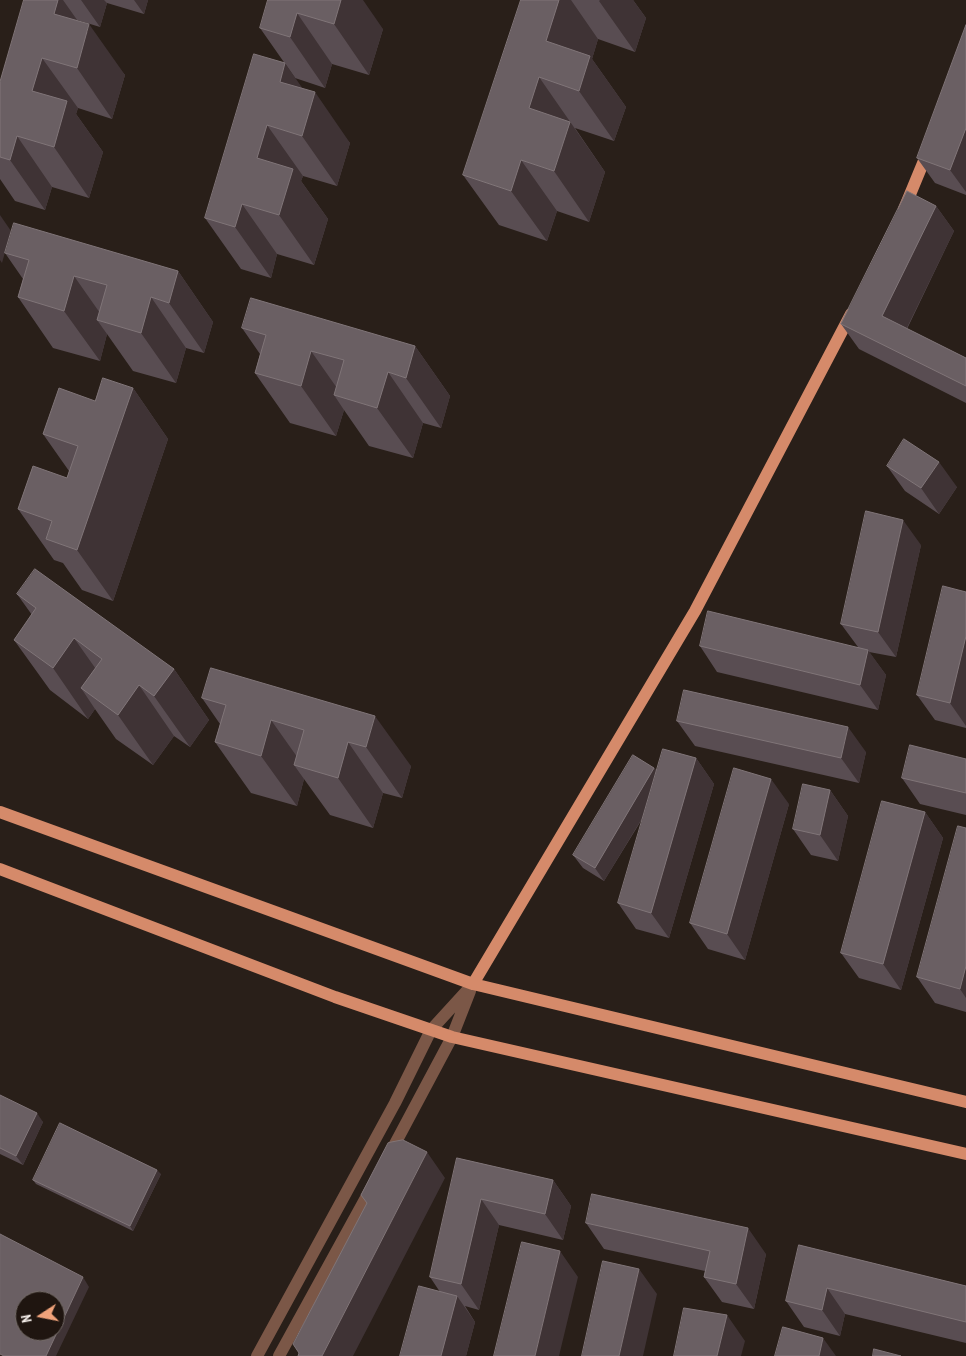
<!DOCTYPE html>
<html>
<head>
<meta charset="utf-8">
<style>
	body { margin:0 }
	#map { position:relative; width:966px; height:1356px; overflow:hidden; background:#291f19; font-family:"PT Sans Narrow",sans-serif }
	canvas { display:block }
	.north { position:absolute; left:15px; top:1291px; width:50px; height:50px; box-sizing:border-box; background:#1f1510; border:1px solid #756c68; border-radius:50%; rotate:259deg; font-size:14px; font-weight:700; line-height:20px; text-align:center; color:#f6efeb }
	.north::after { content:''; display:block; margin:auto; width:18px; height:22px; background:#f0a27a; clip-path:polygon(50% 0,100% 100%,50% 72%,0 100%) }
</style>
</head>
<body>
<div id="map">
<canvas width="966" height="1356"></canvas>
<div class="north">N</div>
</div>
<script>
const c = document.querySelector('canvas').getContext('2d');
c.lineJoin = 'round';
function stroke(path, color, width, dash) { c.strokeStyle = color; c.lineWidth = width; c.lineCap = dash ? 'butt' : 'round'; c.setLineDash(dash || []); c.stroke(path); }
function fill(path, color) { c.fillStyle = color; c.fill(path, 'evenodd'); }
stroke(new Path2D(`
	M388,1157L452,1037L470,991
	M257,1356L395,1103L431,1030L473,984
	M279,1356L373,1185`), '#7b5747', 12);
stroke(new Path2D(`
	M904,209L928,151
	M0,812L473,984L966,1102
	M0,869L335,997L452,1037L966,1154
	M473,984L695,611L851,314`), '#d58a6a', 12);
fill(new Path2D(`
	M24,0H148L144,14L107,3L100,27L77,20L125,75L112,119L78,108L76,114L103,152L89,198L52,187L45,210L15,201L0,179V82Z
	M268,0L383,29L369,75L332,64L325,88L295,78L260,28Z
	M521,0H633L646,18L635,52L598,39L592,59L626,107L614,141L575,128L605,172L589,222L557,211L547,241L499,225L463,175Z
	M966,25V195L935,183L917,158Z
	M254,54L302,88L350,143L337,186L303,176L301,181L328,219L314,265L277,254L271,278L241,269L205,218Z
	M936,206L954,231L907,329L966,358V403L859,349L841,324Z
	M5,253L178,271L213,322L204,353L186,348L176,383L133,371L107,334L100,361L53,348L18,297L23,279Z
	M242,328L415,346L450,396L441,428L423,423L413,458L369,446L344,410L336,436L290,423L255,373L260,354Z
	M133,388L168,439L113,601L82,590L63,563L54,560L18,509L67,478L69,471L43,434L95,401Z
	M887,466L957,487L939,514L905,491Z
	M921,545L896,657L869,652L886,675L878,710L717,672L700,646L858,647L841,624Z
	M966,592V728L935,720L917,695Z
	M17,594L174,669L209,720L190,747L174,736L153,765L116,739L95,709L88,719L50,690L14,640L32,615Z
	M211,668L411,766L402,798L383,793L373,828L330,815L304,779L297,806L251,793L215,742L220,724L202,698Z
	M677,721L866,752L859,783L695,746Z
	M696,758L714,784L669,938L636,929L618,903L644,816L604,881L583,868L573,855L654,768L657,771Z
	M966,759V815L920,804L902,778Z
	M830,790L848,816L838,861L811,855L793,829Z
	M789,804L745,960L708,949L690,923Z
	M925,812L943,838L901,990L859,978L841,953Z
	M966,828V1012L935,1003L917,977Z
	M0,1095L43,1122L23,1165L0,1154Z
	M457,1158L553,1180L571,1206L563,1240L499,1225L479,1310L465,1306L475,1322L466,1356H400L440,1292L430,1277Z
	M161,1174L133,1231L36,1184L33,1180Z
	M586,1223L766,1254L754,1309L722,1302L704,1277L705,1271L604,1249Z
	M799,1245L966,1286V1343L845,1314L840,1336L804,1327L786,1301Z`), '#594d52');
fill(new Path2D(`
	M58,0H63L87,34L89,24L125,75L112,119L77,68L54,14Z
	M81,0H104L107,3L100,27Z
	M134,0H148L144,14Z
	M335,0H363L383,29L369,75L334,24Z
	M559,0H571L598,39L592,59L626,107L614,141L579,91L546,41Z
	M600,0H633L646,18L635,52L599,1Z
	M297,13L332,64L325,88L290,37Z
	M42,58L78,108L76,114L103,152L89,198L54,147L32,91Z
	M285,63L312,102L315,92L350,143L337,186L302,136L280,82Z
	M539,77L605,172L589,222L554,171L529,108Z
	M267,125L303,176L301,181L328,219L314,265L279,215L257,158Z
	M966,128V192L950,170Z
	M17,136L52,187L45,210L10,160Z
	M521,160L557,211L547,241L511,191Z
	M242,204L277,254L271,278L235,227Z
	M936,206L954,231L900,342L882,316Z
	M0,215L11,231L2,263L0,260Z
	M178,271L213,322L204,353L169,303Z
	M74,276L107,323L97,320L107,334L100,361L64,311Z
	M151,297L186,348L176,383L141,333Z
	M415,346L450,396L441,428L406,378Z
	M311,351L344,398L334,395L344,410L336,436L301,386Z
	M388,372L423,423L413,458L377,408Z
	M133,388L168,439L113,601L77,550Z
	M939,462L957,487L939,514L921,488Z
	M903,520L921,545L896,657L878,632Z
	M966,636V726L950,703Z
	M74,638L110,689L81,688L95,709L88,719L53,668Z
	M868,650L886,675L878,710L860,685Z
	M174,669L209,720L190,747L154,696Z
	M139,685L174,736L153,765L118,715Z
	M375,716L411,766L402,798L366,747Z
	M271,720L305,768L294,765L304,779L297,806L261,756Z
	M848,727L866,752L859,783L841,758Z
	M348,742L383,793L373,828L338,778Z
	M696,758L714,784L669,938L651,913Z
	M654,768L664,782L604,881L595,868Z
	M771,779L789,804L745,960L727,934Z
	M830,790L848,816L838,861L820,835Z
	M925,812L943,838L901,990L883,964Z
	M966,966V998L960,989Z
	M37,1113L43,1122L23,1165L16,1156Z
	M427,1152L445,1178L353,1356H322Z
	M157,1170L161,1174L133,1231L130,1226Z
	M553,1180L571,1206L563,1240L545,1214Z
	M481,1199L499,1225L479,1310L461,1284Z
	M748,1228L766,1254L754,1309L736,1284Z
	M560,1251L578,1277L559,1356H535Z
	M639,1269L657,1294L643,1356H619Z
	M83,1277L89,1287L56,1356H46Z
	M827,1288L845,1314L840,1336L822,1310Z
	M457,1296L475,1322L466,1356H441Z
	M727,1315L745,1341L741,1356H717Z
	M823,1338L836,1356H819Z`), '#3f3335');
const building = new Path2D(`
	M24,0H58L54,14L89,24L77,68L42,58L32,91L67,101L54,147L17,136L10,160L0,157V82Z
	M268,0H341L334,24L297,13L290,37L260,28Z
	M521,0H559L546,41L590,56L579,91L539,77L529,108L570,122L554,171L521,160L511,191L463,175Z
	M966,25V128L950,170L917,158Z
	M254,54L285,63L280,82L315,92L302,136L267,125L257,158L293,169L279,215L242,204L235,227L205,218Z
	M907,191L936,206L882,316L966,358V386L841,324Z
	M14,223L178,271L169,303L151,297L141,333L97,320L107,285L74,276L64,311L18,297L29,260L5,253Z
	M251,298L415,346L406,378L388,372L377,408L334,395L344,360L311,351L301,386L255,373L266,335L242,328Z
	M103,378L133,388L77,550L46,539L52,521L18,509L33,466L67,478L78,446L43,434L59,388L95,401Z
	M904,439L939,462L921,488L887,466Z
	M866,511L903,520L878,632L841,624Z
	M35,569L174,669L154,696L139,685L118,715L81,688L102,659L74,638L53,668L14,640L36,608L17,594Z
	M943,586L966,592V636L950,703L917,695Z
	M708,611L868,650L860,685L700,646Z
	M211,668L375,716L366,747L348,742L338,778L294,765L304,730L271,720L261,756L215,742L226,705L202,698Z
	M684,690L848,727L841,758L677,721Z
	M910,745L966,759V793L902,778Z
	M663,749L696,758L651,913L618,903Z
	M633,755L654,768L595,868L573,855Z
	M734,768L771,779L727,934L690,923Z
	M803,784L830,790L820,835L793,829Z
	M882,801L925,812L883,964L841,953Z
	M958,826L966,828V966L960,989L917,977Z
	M0,1095L37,1113L16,1156L0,1148Z
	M60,1123L157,1170L130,1226L33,1180Z
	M403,1140L427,1152L322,1356H298L299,1353L293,1344L367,1203L361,1195L388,1143Z
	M457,1158L553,1180L545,1214L481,1199L461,1284L430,1277Z
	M592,1194L748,1228L736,1284L704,1277L710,1251L586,1223Z
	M0,1234L83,1277L46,1356H4L0,1354ZM25,1301H55V1331H25Z
	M522,1242L560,1251L535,1356H494Z
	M799,1245L966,1286V1322L827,1288L822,1310L786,1301Z
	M603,1261L639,1269L619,1356H582Z
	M419,1286L457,1296L441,1356H400Z
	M684,1308L727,1315L717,1356H674Z
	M783,1327L823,1338L819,1356H775Z
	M874,1349L901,1356H873Z`);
fill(building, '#6a5f63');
stroke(building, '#807578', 1);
</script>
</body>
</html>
